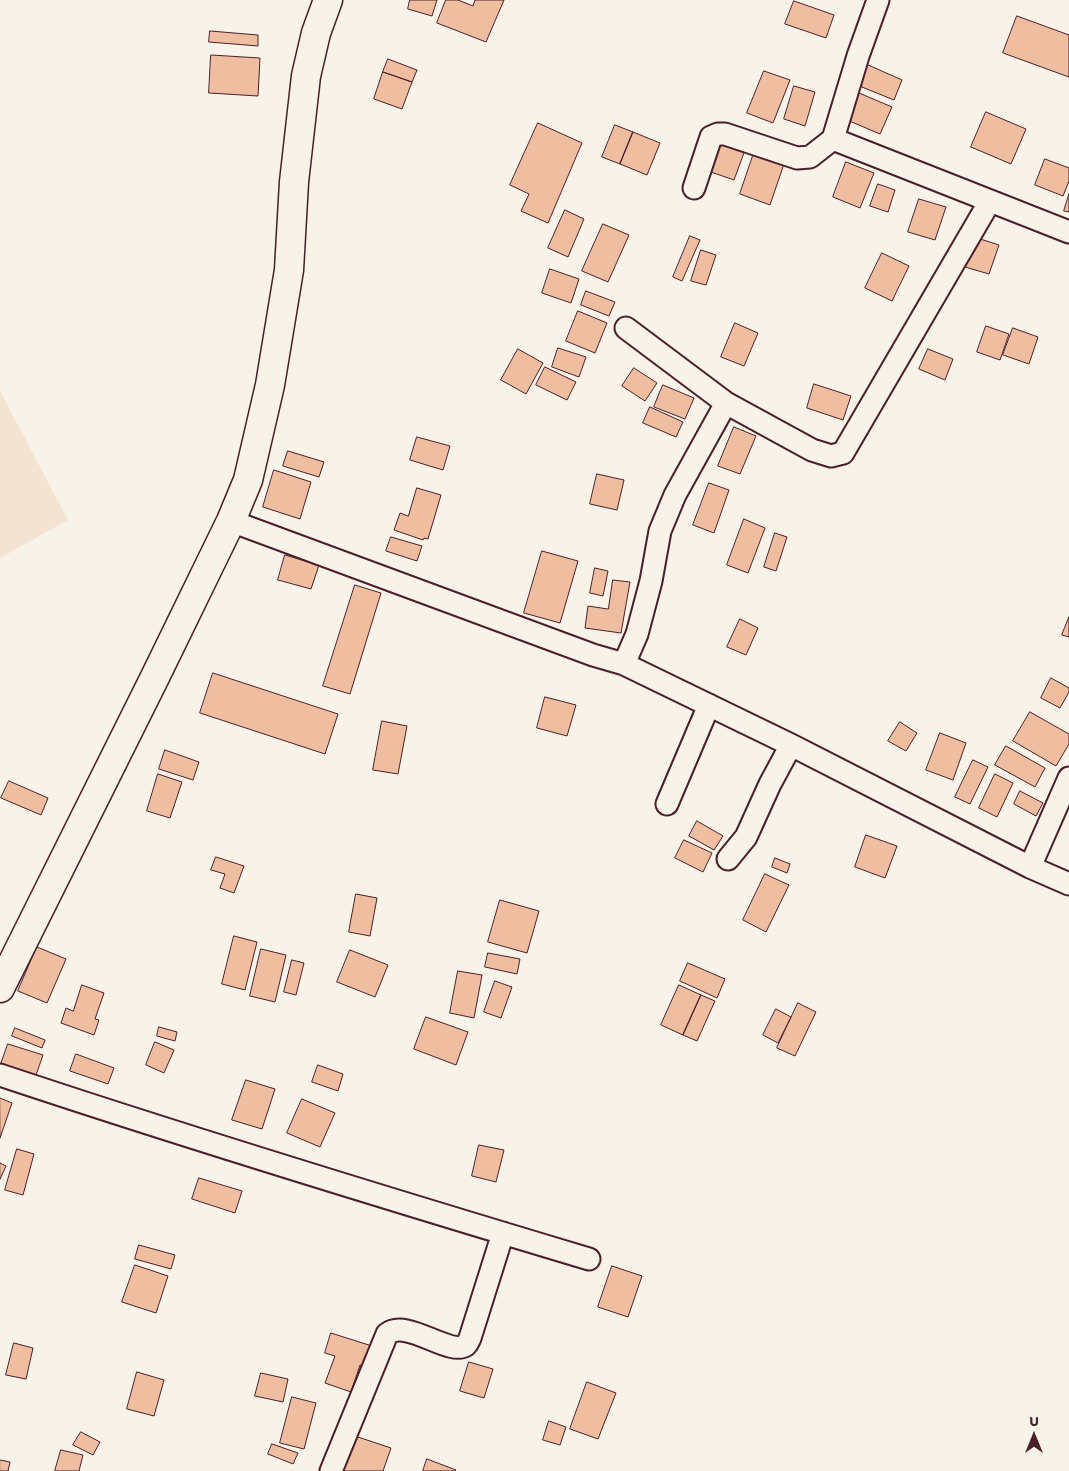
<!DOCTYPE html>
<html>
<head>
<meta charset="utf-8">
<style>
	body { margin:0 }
	#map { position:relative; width:1069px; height:1471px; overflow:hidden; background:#f7f3e8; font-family:"Shantell Sans",sans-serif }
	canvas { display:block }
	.north { position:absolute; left:1009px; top:1411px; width:50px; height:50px; -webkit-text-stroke:4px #f7f3e8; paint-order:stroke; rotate:0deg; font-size:14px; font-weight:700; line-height:20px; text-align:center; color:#4a1f2b }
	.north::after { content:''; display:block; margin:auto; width:18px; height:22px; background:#4a1f2b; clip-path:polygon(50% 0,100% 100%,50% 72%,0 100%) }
</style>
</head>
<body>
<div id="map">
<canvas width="1069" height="1471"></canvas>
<div class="north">U</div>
</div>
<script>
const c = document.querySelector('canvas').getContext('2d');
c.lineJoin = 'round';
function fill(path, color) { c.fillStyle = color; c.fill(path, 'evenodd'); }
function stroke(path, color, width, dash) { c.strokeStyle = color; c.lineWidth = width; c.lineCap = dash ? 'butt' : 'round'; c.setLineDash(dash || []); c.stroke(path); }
fill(new Path2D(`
	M0,391L68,520L0,558Z`), '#f5e3d2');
const building = new Path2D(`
	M410,0H437L432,16L408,9Z
	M446,0H458L473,6L475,0H504L486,42L437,23Z
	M794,1L834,15L826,38L785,24Z
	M1017,16L1069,35V77L1003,53Z
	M210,31L258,35V46L209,42Z
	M211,55L260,58L258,96L209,93Z
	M388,59L417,70L412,82L383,72Z
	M866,64L902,80L894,100L857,85Z
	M764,71L790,80L773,123L747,113Z
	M383,72L412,82L402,109L374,99Z
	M794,86L815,92L805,126L784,119Z
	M852,90L892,107L880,134L840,117Z
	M986,112L1026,129L1011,164L971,147Z
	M538,123L582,143L548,223L521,211L529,194L510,185Z
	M615,125L633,132L620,164L602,157Z
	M633,132L660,143L647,175L620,164Z
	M715,140L745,150L734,180L705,170Z
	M756,147L786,158L770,205L740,194Z
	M1045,159L1069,168V181L1063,196L1035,185Z
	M846,162L874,173L860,208L833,197Z
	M878,184L895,190L888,212L870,206Z
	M1069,194V212L1064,211Z
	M919,199L946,207L935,240L908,232Z
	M565,210L584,219L568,257L548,248Z
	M603,224L629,235L608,282L582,271Z
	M690,236L700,240L682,281L673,277Z
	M974,237L999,245L989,274L965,267Z
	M701,250L716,255L706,285L691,281Z
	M882,253L909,266L892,301L865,288Z
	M550,269L579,279L571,303L542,293Z
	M586,291L615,302L609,316L581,305Z
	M578,311L607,323L595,353L566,341Z
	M735,323L758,333L744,366L721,357Z
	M986,326L1009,334L1000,360L977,352Z
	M1013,328L1038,337L1029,364L1003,355Z
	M558,348L586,357L579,377L552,367Z
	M518,349L543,363L526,394L501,380Z
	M928,349L953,359L945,380L919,369Z
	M545,367L576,382L567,400L536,385Z
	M634,368L657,383L645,401L622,386Z
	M814,384L851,396L843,420L807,408Z
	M663,385L694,398L685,419L654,407Z
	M650,407L683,422L676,437L643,423Z
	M734,427L756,436L740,474L718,466Z
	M417,437L450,446L443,470L410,460Z
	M288,451L324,462L319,477L283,466Z
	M274,470L311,482L300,519L263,507Z
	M597,474L624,480L617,510L590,504Z
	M709,483L729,490L714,533L693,525Z
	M417,488L441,495L428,539L424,538L423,540L394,530L400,513L408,516Z
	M744,519L765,528L748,573L727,565Z
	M775,533L787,537L776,571L764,567Z
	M391,537L422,546L417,561L386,551Z
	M542,551L578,561L560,623L524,613Z
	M285,555L319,565L311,589L278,580Z
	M595,568L608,571L603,596L590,593Z
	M613,580L630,582L621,633L585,628L588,606L608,609Z
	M355,585L381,593L350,694L323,686Z
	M1069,617V637L1062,635Z
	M740,619L758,628L746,655L727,647Z
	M213,673L338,714L325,754L200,713Z
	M1051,678L1069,688V692L1060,708L1041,698Z
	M545,697L576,705L567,736L537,728Z
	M1030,712L1069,734V744L1056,766L1013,741Z
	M382,721L407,726L398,774L373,770Z
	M900,722L917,733L906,751L888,741Z
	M940,733L966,743L953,780L926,770Z
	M1006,746L1045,768L1035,787L995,765Z
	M165,750L199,762L193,780L159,769Z
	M973,760L988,767L970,804L955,797Z
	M158,774L182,782L170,818L147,811Z
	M995,774L1013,783L997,817L979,808Z
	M9,781L48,798L41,815L1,798Z
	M1020,791L1043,803L1036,816L1014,804Z
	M697,821L723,836L714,850L689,836Z
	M866,835L897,846L885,878L855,867Z
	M684,840L712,853L703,872L675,858Z
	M216,857L244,866L234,893L220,888L225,874L211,870Z
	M775,858L790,864L787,873L772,867Z
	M765,874L789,885L766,932L743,920Z
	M356,894L377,898L370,936L349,932Z
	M500,900L539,911L527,953L488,942Z
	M234,936L257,942L245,990L222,984Z
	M37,947L66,959L47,1003L18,991Z
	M261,949L286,955L275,1002L250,996Z
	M350,950L388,965L375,997L337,982Z
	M488,953L520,959L517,974L485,967Z
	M292,960L304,963L296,995L284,992Z
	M688,963L725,979L717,998L680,981Z
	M458,971L482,975L474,1018L450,1013Z
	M495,981L512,987L501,1018L484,1012Z
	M82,985L104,993L95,1019L99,1020L94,1035L61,1023L66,1008L73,1011Z
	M679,985L701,995L683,1035L661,1025Z
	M701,995L715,1001L697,1041L683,1035Z
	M798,1003L816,1012L795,1056L777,1048Z
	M776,1009L791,1017L778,1043L763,1035Z
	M426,1017L468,1032L456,1065L414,1049Z
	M159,1027L177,1032L175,1041L157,1036Z
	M15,1028L45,1040L42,1048L12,1036Z
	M155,1042L174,1050L164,1073L146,1065Z
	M8,1044L43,1055L35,1078L0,1067Z
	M76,1054L114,1068L108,1084L70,1071Z
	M318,1065L343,1074L338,1091L312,1082Z
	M246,1080L275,1089L262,1129L232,1120Z
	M0,1098L12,1103L0,1138Z
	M302,1099L335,1113L320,1147L287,1133Z
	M479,1145L504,1150L496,1182L472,1176Z
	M17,1149L34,1154L23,1195L5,1190Z
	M0,1163L6,1166L0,1179Z
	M199,1178L242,1191L235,1213L192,1199Z
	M139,1245L175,1255L171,1269L135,1259Z
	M135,1265L168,1276L156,1313L122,1302Z
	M612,1266L642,1276L628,1317L598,1307Z
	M331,1333L372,1346L365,1366L360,1365L351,1392L325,1383L335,1356L325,1353Z
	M14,1343L33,1348L26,1379L6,1375Z
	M469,1362L493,1369L484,1398L460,1391Z
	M137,1372L164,1380L154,1416L127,1409Z
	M261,1373L288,1379L283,1402L255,1396Z
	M587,1382L616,1393L598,1439L570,1429Z
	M292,1397L316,1403L304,1449L280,1443Z
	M549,1421L566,1427L560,1445L543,1440Z
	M81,1432L100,1442L93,1455L73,1445Z
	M349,1434L391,1448L383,1471H336Z
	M272,1444L298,1453L293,1464L268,1454Z
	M61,1450L83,1455L79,1471H55Z
	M427,1459L456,1470L455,1471H423Z
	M0,1460L10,1462L8,1471H0Z`);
fill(building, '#efbea0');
stroke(building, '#4a1f2b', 1);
const street = new Path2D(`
	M878,0L858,56L833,139L1069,232
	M694,188L711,137L718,134H725L797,158L810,157L833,139
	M626,328L726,403
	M231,521L593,655L624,664L791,745L1030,867L1069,884
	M624,664L637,634L651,581L660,531L675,495L726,403L812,450L831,456L843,453L990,201
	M667,804L709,705
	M728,859L746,837L770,784L791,745
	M1030,867L1069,778
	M0,1075C195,1140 392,1200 589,1259
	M331,1471L387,1334C407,1318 450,1357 466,1345C468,1343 469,1340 470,1338L503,1233`);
const secondary = new Path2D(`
	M0,988L155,677L231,521L248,480L270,385L289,270L294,182L306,76L316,33L328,0`);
stroke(street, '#4a1f2b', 25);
stroke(secondary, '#4a1f2b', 31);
stroke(street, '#f7f3e8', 21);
stroke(secondary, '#f7f3e8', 28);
</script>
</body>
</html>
